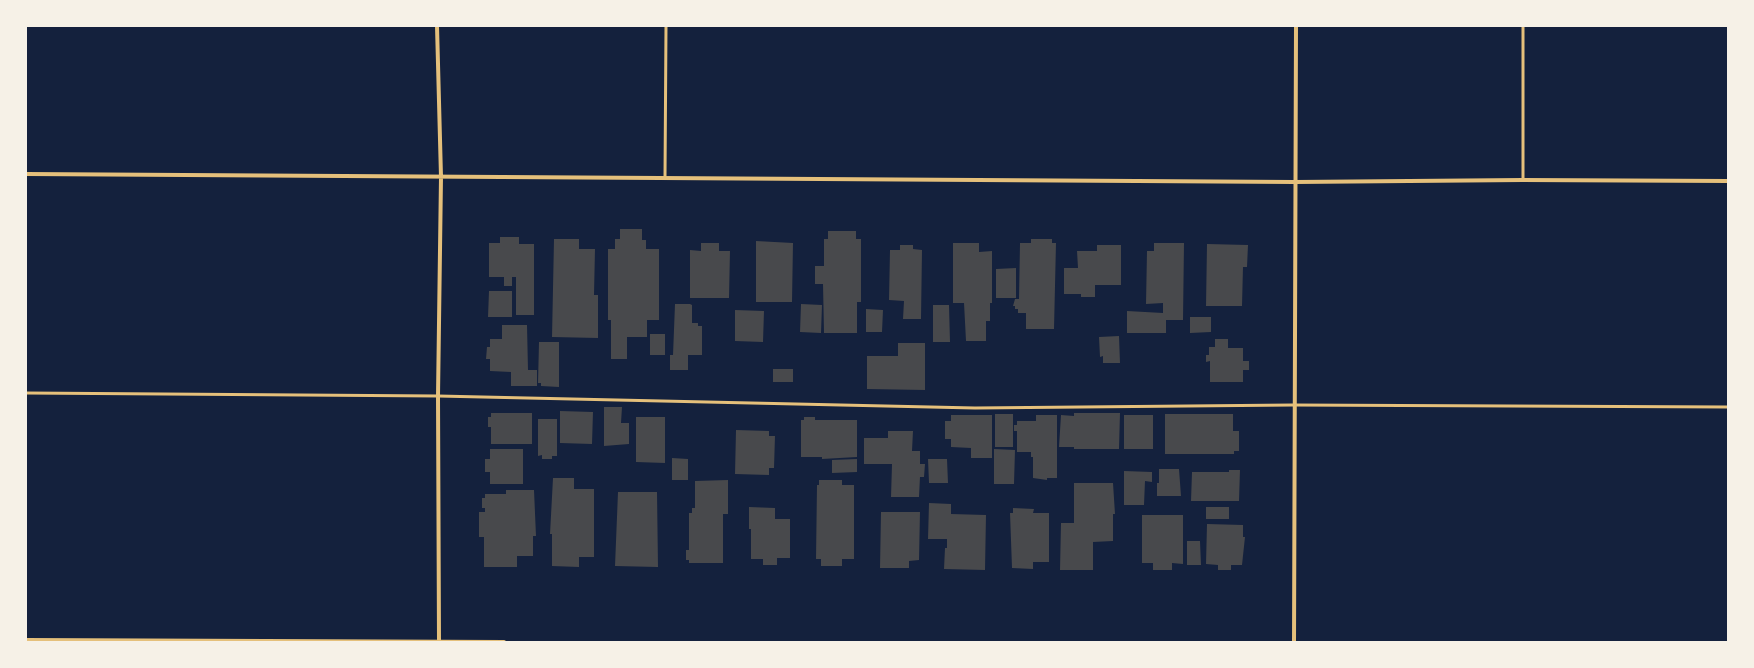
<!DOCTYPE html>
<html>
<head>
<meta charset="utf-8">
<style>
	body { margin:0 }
	#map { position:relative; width:1754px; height:668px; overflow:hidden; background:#14213d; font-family:"Work Sans",sans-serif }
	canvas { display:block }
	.frame { position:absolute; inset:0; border:27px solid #f6f1e7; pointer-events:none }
</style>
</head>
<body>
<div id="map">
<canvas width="1754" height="668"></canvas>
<div class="frame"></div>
</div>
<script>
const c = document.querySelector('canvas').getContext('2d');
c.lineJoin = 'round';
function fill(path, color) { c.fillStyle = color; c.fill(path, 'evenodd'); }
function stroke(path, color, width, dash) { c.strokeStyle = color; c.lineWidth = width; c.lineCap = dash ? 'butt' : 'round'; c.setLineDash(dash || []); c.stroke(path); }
fill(new Path2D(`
	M620,229H642V240H646V249H659V320H647V337H627V359H611V320H608V249H615V239H620Z
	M828,231H856V239H861V302H857V333H824L823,284H815V266H824V239H828Z
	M500,237H519V244H534V315H516V277H512V286H504V277H489V243H500Z
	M554,239H579V249H595L594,295H598V338L552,337Z
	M1031,239H1052V243H1056L1054,329H1026V313H1018V309H1015V306H1013L1015,299H1019L1020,243H1031Z
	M756,241L793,243L792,302H756Z
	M701,243H719V251H730L729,298H690V250L701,251Z
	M953,243H979V252L992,251V303H990V321H986V341H966L964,303H953Z
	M1154,243H1184L1183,320H1166V333H1127V311L1163,313V303L1146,304L1147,251H1154Z
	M1207,244L1248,245L1247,267H1243L1242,306H1206Z
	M900,245H913V249L922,250L921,319H903L904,301L889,300L890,250H900Z
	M1097,245H1121V285H1095V297H1081V294H1064V268H1078L1077,251H1097Z
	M1016,268V298H996V269Z
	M489,291H512V317H488Z
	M675,304H690L692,305V323H698V326H702V355H688V370H670V355H673Z
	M801,304L822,305L821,333L800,332Z
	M933,305H949L950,342H933Z
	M866,309L883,310L882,332H866Z
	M735,310L764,311L763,342L735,341Z
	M1190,317H1211V332L1190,333Z
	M502,325H527L528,370H537V386H511V372L490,371V359H486L487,347H490V339H502Z
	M650,334H665V355H650Z
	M1119,336L1120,363H1103V356L1100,357L1099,337Z
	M1215,339H1228V348H1243V361H1249V370H1243V382H1210V361L1206,362V355H1209V347H1215Z
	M539,342H559V387L541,386V383H538Z
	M898,343H925V390L867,389V356H898Z
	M773,369H793V382H773Z
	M604,407H622L621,423H629V444L604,446Z
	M560,411L593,412L592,444L560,443Z
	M491,413H532V444H491V427H488V417H491Z
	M1074,413H1120L1119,449H1074V447H1059L1061,415L1074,416Z
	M995,414H1013V447H995Z
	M1165,414H1233V431H1239V451H1234V454H1165Z
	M951,415H992V458H971V448L951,447V439H945V421H951Z
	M1036,415H1057V478H1047V480L1033,478V457H1031V452H1017V431H1014V425H1017V421H1036Z
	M1124,415H1153V449H1124Z
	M636,417H665V463L636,462Z
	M804,417H815V420H857V457L822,459V457H801V420H804Z
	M538,419H557V456H552V459H542V455L538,456Z
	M736,430L769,431V436H775L774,468H769V475L735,474Z
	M888,431H913L912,451H920V464H925L924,477H920L919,497H891L892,464H864V438H888Z
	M490,449H523V484H490V472H485V459H490Z
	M994,449L1015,450L1014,484H994Z
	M672,458L688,459V480H672Z
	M857,459V472L832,473V460Z
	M928,459H947L948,483H929Z
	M1159,469H1179L1181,496H1157V483H1159Z
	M1229,470H1240L1239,501H1191L1192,472H1229Z
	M1124,471L1152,472V482L1145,481L1144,505H1124Z
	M553,478H574V489H594V557H579V567L552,566V534H550Z
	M728,480V514H723V563H689V560H686V550H689V513H692V508H695V481Z
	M819,480H842V485H854V559H842V566H821V559H816L817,485H819Z
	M1074,483H1113L1115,514H1113V541L1093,542V570H1060L1061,523H1074Z
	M506,490H534L536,536H533V556H517V567H484V537H479V512H485V508H482V498H485V494H506Z
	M618,492H657L658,567L615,566Z
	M929,503L951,504V514L986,515L985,570L944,569L945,548H947V539H928Z
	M749,507L775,508V519H790V558H777V565H763V559H751V529H749Z
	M1206,507H1229V519H1206Z
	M1013,508L1034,509L1033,513H1049V562H1033V569L1012,568L1010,513H1013Z
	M881,512H920L919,560L909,561V568H880Z
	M1142,515H1183V564L1172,563V570H1153V563H1142Z
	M1207,524L1243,525V537H1245L1242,565H1231V570H1218V565L1206,564Z
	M1187,541H1200L1201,565H1187Z`), '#48494c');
stroke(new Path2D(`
	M1523,26V180
	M665,177L666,26
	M26,393L438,396L975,408L1293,405L1728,407`), '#e5c07b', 3);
stroke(new Path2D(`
	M437,26L441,177L438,396L439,642
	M26,174L1295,182L1523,180L1728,181
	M26,640L504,642
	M1294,642L1296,26`), '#e5c07b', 4);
</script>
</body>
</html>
